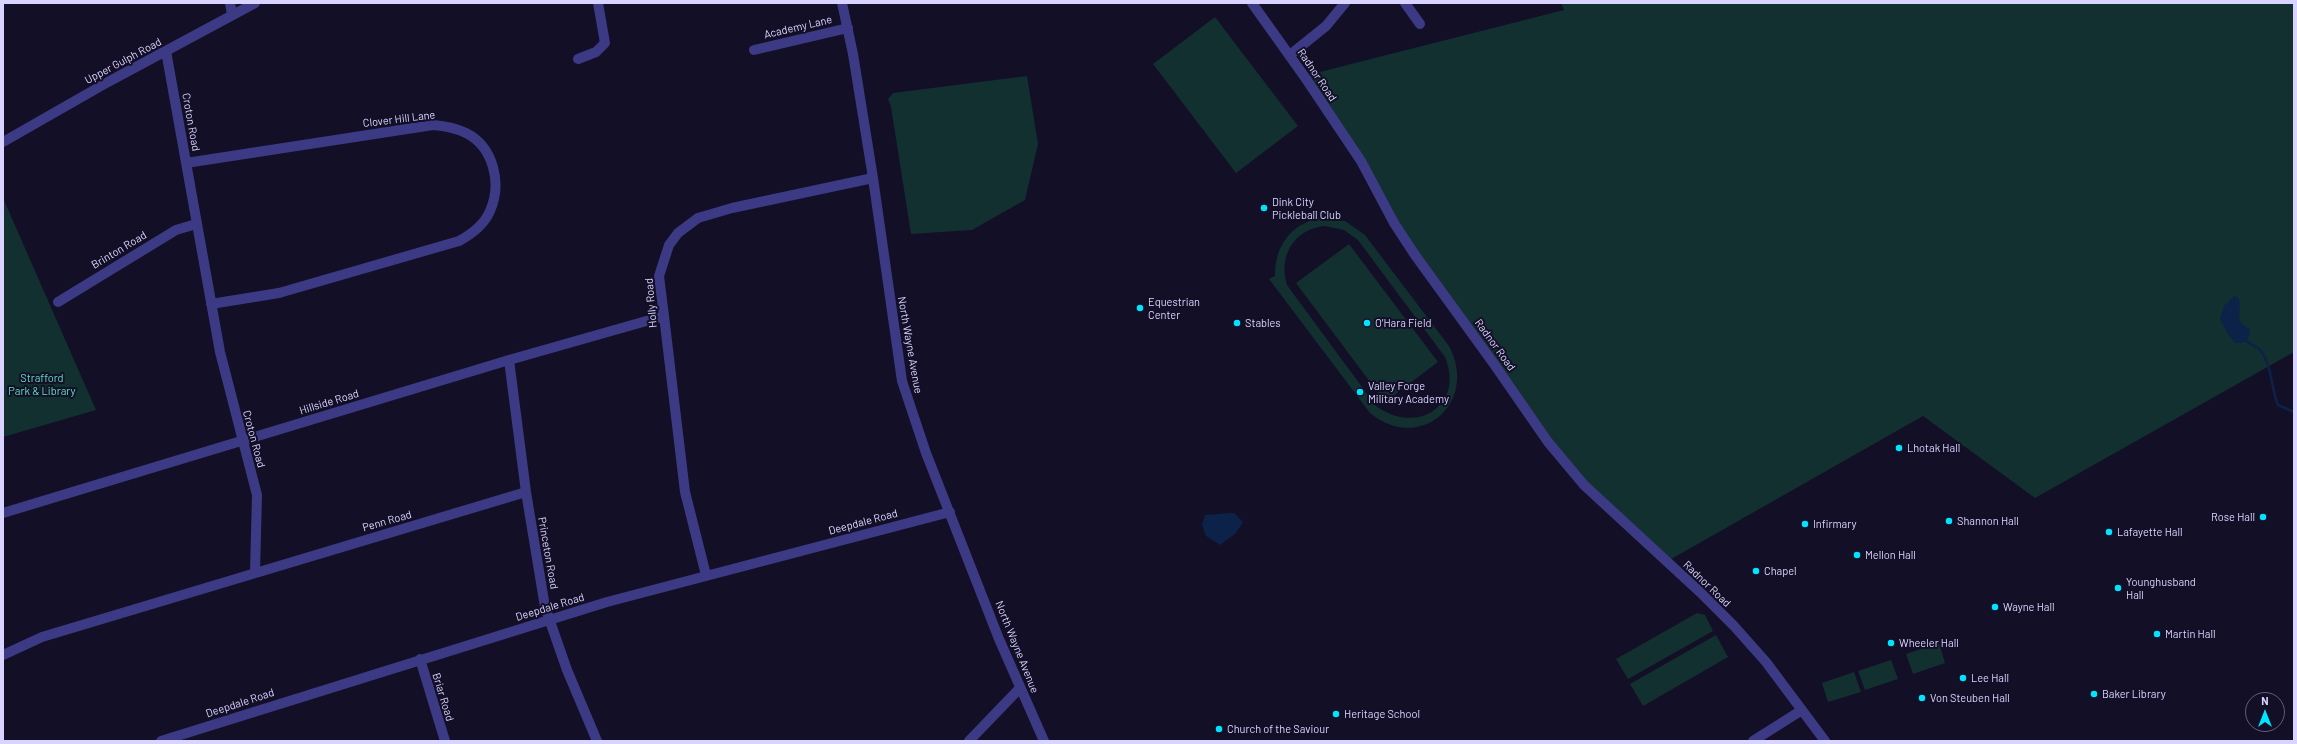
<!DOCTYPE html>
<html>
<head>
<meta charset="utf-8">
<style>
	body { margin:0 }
	#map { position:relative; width:2297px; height:744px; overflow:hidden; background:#130f26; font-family:Barlow,sans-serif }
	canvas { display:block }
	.frame { position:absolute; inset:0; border:4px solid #d9d4ff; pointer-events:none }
	.north { position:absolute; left:2245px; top:692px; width:40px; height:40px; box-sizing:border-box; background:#130f26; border:1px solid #625e7d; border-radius:50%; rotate:0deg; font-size:11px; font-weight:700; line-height:16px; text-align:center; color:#d9d4ff }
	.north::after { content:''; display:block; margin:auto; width:14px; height:18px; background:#00e5ff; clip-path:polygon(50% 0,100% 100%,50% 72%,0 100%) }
</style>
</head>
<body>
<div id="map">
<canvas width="2297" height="744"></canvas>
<div class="frame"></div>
<div class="north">N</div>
</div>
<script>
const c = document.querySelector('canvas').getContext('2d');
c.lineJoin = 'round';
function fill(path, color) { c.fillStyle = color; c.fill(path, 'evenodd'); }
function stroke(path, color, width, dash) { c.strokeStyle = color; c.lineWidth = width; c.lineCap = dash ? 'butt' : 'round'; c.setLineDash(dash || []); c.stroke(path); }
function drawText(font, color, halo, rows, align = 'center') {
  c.font = font + ' Barlow,sans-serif'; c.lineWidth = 4; c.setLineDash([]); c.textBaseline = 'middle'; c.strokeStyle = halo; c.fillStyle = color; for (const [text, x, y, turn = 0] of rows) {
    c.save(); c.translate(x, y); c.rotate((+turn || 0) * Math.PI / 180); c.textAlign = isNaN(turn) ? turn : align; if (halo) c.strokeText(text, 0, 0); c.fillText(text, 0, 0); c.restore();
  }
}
fill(new Path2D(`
	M1561,3H2294V352L2035,498L1923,416L1666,562L1584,485L1415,255L1304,76L1564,10Z
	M1215,17L1298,126L1236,173L1153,64Z
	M1027,76L1038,144L1025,200L972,230L911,234L891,107L888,99L893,93Z
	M3,198L96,410L3,437Z
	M1319,218L1345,221L1365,235L1449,346C1479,403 1420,454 1370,413L1269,279L1275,276C1275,246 1290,225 1319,218ZM1325,226L1344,230L1358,240L1445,357C1465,405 1417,436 1376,406L1287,285C1278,256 1294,229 1325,226Z
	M1349,244L1438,362L1385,402L1296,283Z
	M1697,613L1705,615L1713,631L1628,679L1616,659Z
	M1716,635L1728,657L1643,706L1630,684Z
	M1939,643L1945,663L1913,674L1906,654Z
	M1891,660L1898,679L1865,690L1858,671Z
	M1854,672L1861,692L1828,702L1822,683Z`), '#12302f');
fill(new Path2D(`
	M2234,296L2238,297C2244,312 2231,319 2250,329L2248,339L2242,343H2235L2227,333L2220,319L2224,306Z
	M1230,513H1234L1243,522L1236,533L1220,545L1206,536L1202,525L1205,515Z`), '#0c2248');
stroke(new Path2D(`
	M2246,341C2250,344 2258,347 2261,351C2272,366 2271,388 2278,405L2294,412`), '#0c2248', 2.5);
stroke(new Path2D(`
	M230,3L232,14
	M842,3L853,54L873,178L902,381L926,453L999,639L1044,741
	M1252,3L1304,76L1361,161L1394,223L1415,255L1494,364L1548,442L1584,485L1701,593L1734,626L1766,662L1825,741
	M1405,3L1420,24
	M754,50L848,28
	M166,51L220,352L257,495L255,572
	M1290,55L1326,26L1345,3
	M578,59L596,52L605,43L598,3
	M3,142L108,82L255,3
	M186,163L433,125C445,126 456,128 466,133C494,147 502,184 490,211C484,225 472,234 459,241L279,293L211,304
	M58,302L176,230L196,224
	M509,360L526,492L545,607L567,670L597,741
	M3,513L509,360L664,316
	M706,575L685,492L664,316L659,276L669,245L678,233L698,218L732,208L873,178
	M3,655L42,637L526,492
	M420,659L445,741
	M161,741L607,602L950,512
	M969,741L1020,688
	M1753,741L1802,710`), '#3d3a85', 10);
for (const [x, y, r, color] of [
	[1264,208,4,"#00e5ff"],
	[1140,308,4,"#00e5ff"],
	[1237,323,4,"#00e5ff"],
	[1367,323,4,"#00e5ff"],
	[1360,392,4,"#00e5ff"],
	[1899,448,4,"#00e5ff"],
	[2263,517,4,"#00e5ff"],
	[1949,521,4,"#00e5ff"],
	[1805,524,4,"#00e5ff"],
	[2109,532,4,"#00e5ff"],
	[1857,555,4,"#00e5ff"],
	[1756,571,4,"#00e5ff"],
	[2118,588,4,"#00e5ff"],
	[1995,607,4,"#00e5ff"],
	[2157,634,4,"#00e5ff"],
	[1891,643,4,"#00e5ff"],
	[1963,678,4,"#00e5ff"],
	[2094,694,4,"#00e5ff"],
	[1922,698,4,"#00e5ff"],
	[1336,714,4,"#00e5ff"],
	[1219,729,4,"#00e5ff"]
]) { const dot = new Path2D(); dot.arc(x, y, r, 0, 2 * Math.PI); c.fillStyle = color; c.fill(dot); stroke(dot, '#130f26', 1.5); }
drawText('11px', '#d9d4ff', '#130f26', [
	["Academy Lane",798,27,-13],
	["Upper Gulph Road",123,61,-28],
	["Radnor Road",1317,75,56],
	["Clover Hill Lane",399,119,-7],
	["Croton Road",191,122,80],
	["Brinton Road",119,250,-31],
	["Holly Road",651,303,-95],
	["North Wayne Avenue",910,345,80],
	["Radnor Road",1495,345,54],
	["Hillside Road",329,402,-17],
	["Croton Road",254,439,75],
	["Penn Road",387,521,-16],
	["Deepdale Road",863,522,-15],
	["Princeton Road",548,553,80],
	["Radnor Road",1707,584,44],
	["Deepdale Road",550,607,-17],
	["North Wayne Avenue",1017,647,68],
	["Briar Road",443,697,73],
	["Deepdale Road",240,703,-18]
]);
drawText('11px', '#d9d4ff', '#130f26', [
	["Dink City",1272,202],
	["Pickleball Club",1272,215],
	["Equestrian",1148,302],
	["Center",1148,315],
	["Stables",1245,323],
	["O’Hara Field",1375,323],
	["Valley Forge",1368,386],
	["Military Academy",1368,399],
	["Lhotak Hall",1907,448],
	["Rose Hall",2255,517,"right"],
	["Shannon Hall",1957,521],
	["Infirmary",1813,524],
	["Lafayette Hall",2117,532],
	["Mellon Hall",1865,555],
	["Chapel",1764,571],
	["Younghusband",2126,582],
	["Hall",2126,595],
	["Wayne Hall",2003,607],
	["Martin Hall",2165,634],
	["Wheeler Hall",1899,643],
	["Lee Hall",1971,678],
	["Baker Library",2102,694],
	["Von Steuben Hall",1930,698],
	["Heritage School",1344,714],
	["Church of the Saviour",1227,729]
], 'left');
drawText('11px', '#5fe0c0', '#130f26', [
	["Strafford",42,378],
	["Park & Library",42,391]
]);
</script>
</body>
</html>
